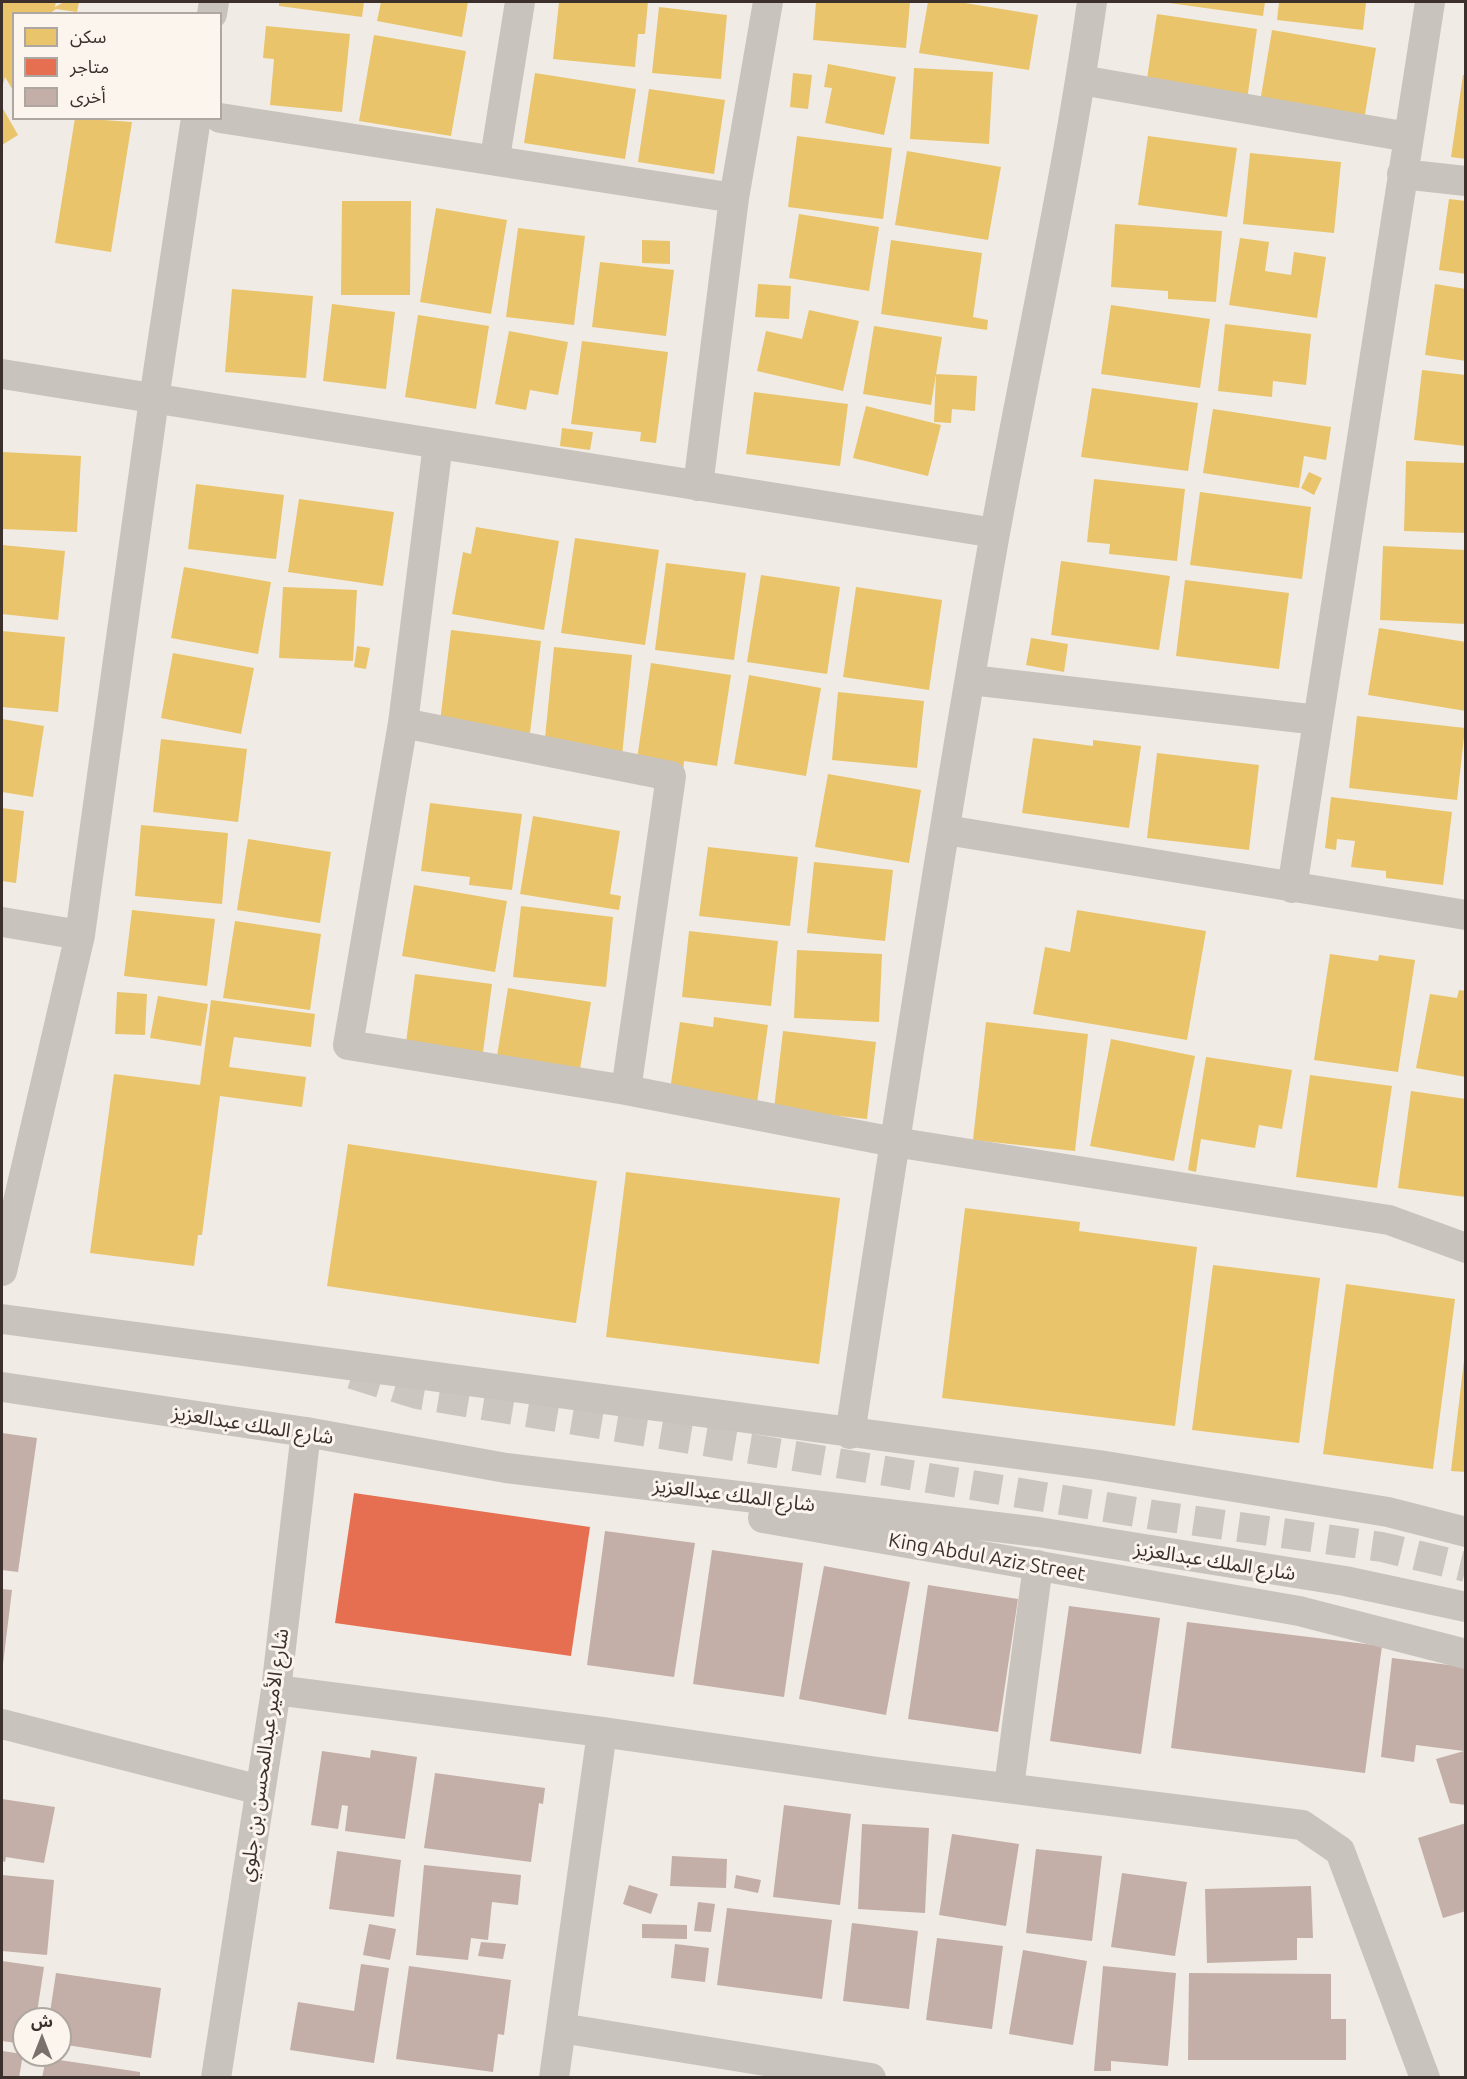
<!DOCTYPE html>
<html>
<head>
<meta charset="utf-8">
<style>
	body { margin:0 }
	#map { position:relative; width:1467px; height:2079px; overflow:hidden; background:#f0ebe5; font-family:Ubuntu,"Noto Sans Arabic",sans-serif }
	canvas { display:block }
	.frame { position:absolute; inset:0; border:3px solid #3b302b; pointer-events:none }
	.legend { position:absolute; left:12px; top:12px; width:210px; height:108px; box-sizing:border-box; background:#fbf5ee; border:2px solid #aea6a0; margin:0; padding:8px 10px; list-style:none; font-size:18px; color:#3b302b }
	.legend li { display:flex; align-items:center; gap:12px; height:30px }
	.legend b { width:30px; border:2px solid #aea6a0 }
	.north { position:absolute; left:12px; top:2007px; width:60px; height:60px; box-sizing:border-box; background:#fbf5ee; border:2px solid #aea6a0; border-radius:50%; rotate:0deg; font-size:16px; font-weight:700; line-height:24px; text-align:center; color:#3b302b }
	.north::after { content:''; display:block; margin:auto; width:21px; height:27px; background:#7a716c; clip-path:polygon(50% 0,100% 100%,50% 72%,0 100%) }
</style>
</head>
<body>
<div id="map">
<canvas width="1467" height="2079"></canvas>
<div class="frame"></div>
<ul class="legend">
<li><b style="height:16px;background:#e9c46a"></b>سكن</li>
<li><b style="height:16px;background:#e76f51"></b>متاجر</li>
<li><b style="height:16px;background:#c3afa7"></b>أخرى</li>
</ul>
<div class="north">ش</div>
</div>
<script>
const c = document.querySelector('canvas').getContext('2d');
c.lineJoin = 'round';
function fill(path, color) { c.fillStyle = color; c.fill(path, 'evenodd'); }
function stroke(path, color, width, dash) { c.strokeStyle = color; c.lineWidth = width; c.lineCap = dash ? 'butt' : 'round'; c.setLineDash(dash || []); c.stroke(path); }
function drawText(font, color, halo, rows, align = 'center') {
  c.font = font + ' Ubuntu,"Noto Sans Arabic",sans-serif'; c.lineWidth = 6; c.setLineDash([]); c.textBaseline = 'middle'; c.strokeStyle = halo; c.fillStyle = color; for (const [text, x, y, turn = 0] of rows) {
    c.save(); c.translate(x, y); c.rotate((+turn || 0) * Math.PI / 180); c.textAlign = isNaN(turn) ? turn : align; if (halo) c.strokeText(text, 0, 0); c.fillText(text, 0, 0); c.restore();
  }
}
fill(new Path2D(`
	M2,2H56L55,7L64,2H79L77,12L56,9L49,14H14V92L5,77L2,88Z
	M279,2H364L362,17L279,6Z
	M381,2H468L462,37L377,21Z
	M559,2H648L645,34H638L635,67L553,59Z
	M816,2H910L906,48L813,40Z
	M928,2H959L1038,15L1029,70L919,53Z
	M1162,2H1265L1263,16Z
	M1279,2L1366,3L1363,30L1277,20Z
	M659,7L727,15L721,79L652,73Z
	M1157,14L1257,29L1247,100L1146,85Z
	M266,26L350,34L342,112L270,105L274,59L263,58Z
	M1272,30L1376,48L1364,120L1260,102Z
	M374,35L466,51L451,136L359,121Z
	M828,64L896,77L884,135L825,123L832,88L824,87Z
	M914,68L993,72L989,144L910,139Z
	M535,73L636,89L625,159L524,143Z
	M793,73L812,75L808,109L790,107Z
	M1463,75H1466V159L1451,157Z
	M649,89L725,100L714,174L638,162Z
	M2,107L18,135L2,145Z
	M75,118L132,122L111,252L55,243Z
	M797,136L892,148L883,219L788,207Z
	M1148,136L1237,148L1227,217L1138,205Z
	M907,151L1001,167L988,240L895,225Z
	M1250,153L1341,162L1334,233L1243,224Z
	M1449,199L1466,201V274L1439,270Z
	M342,201H411L410,295H341Z
	M436,208L507,220L491,314L420,302Z
	M799,214L879,227L869,291L789,278Z
	M1115,224L1222,231L1216,302L1168,299V291L1111,287Z
	M518,228L585,236L574,325L506,317Z
	M1240,238L1269,242L1265,271L1291,275L1294,252L1326,257L1317,318L1229,305Z
	M642,240L670,241V264L642,263Z
	M891,240L982,253L973,317L988,320L987,330L881,314Z
	M600,262L674,270L666,336L592,327Z
	M758,284L791,286L789,319L755,317Z
	M1435,284L1466,289V361L1425,355Z
	M232,289L313,296L306,378L225,372Z
	M332,304L395,312L386,389L323,381Z
	M1111,305L1210,319L1200,388L1101,374Z
	M809,310L859,321L843,391L757,371L766,331L802,339Z
	M418,315L489,326L476,409L405,397Z
	M1225,324L1311,334L1306,385L1273,381L1272,397L1218,391Z
	M874,326L942,337L931,405L863,394Z
	M509,331L568,342L558,395L530,390L526,410L495,404Z
	M582,341L668,352L656,443L640,441L641,432L571,424Z
	M1422,370L1466,375V446L1414,440Z
	M936,374L977,376L975,411L952,409L951,423L934,422Z
	M1092,388L1198,403L1188,471L1081,457Z
	M754,392L848,404L840,466L746,454Z
	M866,406L941,425L928,476L853,458Z
	M1213,409L1331,427L1326,460L1304,456L1299,488L1203,473Z
	M562,428L593,432L590,450L560,446Z
	M2,452L81,456L77,532L2,529Z
	M1406,461L1466,463V533L1404,531Z
	M1309,472L1322,478L1314,495L1301,488Z
	M1094,479L1185,489L1177,561L1109,554L1110,544L1087,542Z
	M196,484L284,495L276,559L188,549Z
	M1200,492L1311,507L1302,579L1190,565Z
	M299,499L394,512L383,586L288,572Z
	M476,527L559,541L544,630L452,614L463,552L471,554Z
	M575,538L659,550L645,645L561,633Z
	M2,545L65,551L58,620L2,614Z
	M1383,546L1466,550V624L1380,620Z
	M1061,561L1170,576L1159,650L1051,635Z
	M666,563L746,573L734,660L655,650Z
	M184,567L271,582L258,654L171,638Z
	M761,575L840,587L827,674L747,662Z
	M1185,580L1289,593L1279,669L1176,656Z
	M283,587L357,590L353,661L279,658Z
	M856,587L942,600L929,690L843,677Z
	M1379,628L1466,642V711L1368,695Z
	M451,630L541,641L530,733L440,722Z
	M2,631L65,637L58,712L2,707Z
	M1031,638L1068,644L1064,672L1026,665Z
	M357,646L370,648L366,669L354,667Z
	M554,647L632,655L622,756L544,748Z
	M173,653L254,668L241,734L161,718Z
	M651,663L731,675L717,766L684,761L683,774L636,766Z
	M749,675L821,688L806,776L734,764Z
	M838,692L924,701L917,768L832,760Z
	M1357,716L1465,728L1457,800L1349,788Z
	M2,719L44,726L33,797L2,792Z
	M1033,738L1093,746V740L1141,746L1129,828L1022,813Z
	M161,739L247,749L238,822L153,812Z
	M1157,753L1259,765L1249,850L1147,838Z
	M828,774L921,790L909,863L815,847Z
	M1331,797L1452,812L1443,885L1386,878V871L1351,867L1355,841L1337,839L1336,850L1325,848Z
	M430,803L522,814L512,890L469,885L470,877L421,871Z
	M2,808L24,811L16,883L2,881Z
	M533,816L620,831L610,894L621,896L619,910L520,894Z
	M141,825L228,833L222,904L135,896Z
	M248,839L331,852L320,923L237,910Z
	M708,847L798,857L790,926L699,916Z
	M814,862L893,870L885,941L807,933Z
	M414,885L507,901L495,972L402,956Z
	M521,906L613,917L606,987L513,977Z
	M132,910L215,919L207,986L124,976Z
	M1077,910L1206,931L1187,1040L1033,1014L1045,947L1070,952Z
	M235,921L321,934L310,1010L223,998Z
	M689,931L778,941L771,1006L682,997Z
	M797,950L882,954L879,1022L794,1018Z
	M1330,954L1378,961L1379,955L1415,960L1398,1072L1314,1060Z
	M415,974L492,984L482,1060L405,1050Z
	M508,988L591,1002L579,1075L496,1062Z
	M1459,990L1466,991V1077L1416,1068L1430,994L1457,998Z
	M117,992L147,994L145,1035L115,1034Z
	M158,996L208,1004L201,1046L150,1038Z
	M211,1000L315,1014L311,1047L234,1037L229,1067L306,1077L302,1107L220,1096L202,1235H198L194,1266L90,1253L114,1074L200,1085Z
	M714,1017L768,1025L757,1103L670,1090L680,1022L713,1027Z
	M986,1022L1088,1034L1075,1151L973,1140Z
	M783,1031L876,1042L867,1119L774,1109Z
	M1111,1039L1195,1056L1174,1161L1090,1146Z
	M1206,1057L1292,1070L1282,1129L1259,1125L1255,1148L1201,1139L1196,1172L1188,1170Z
	M1310,1075L1392,1086L1377,1188L1296,1177Z
	M1411,1091L1466,1099V1197L1398,1188Z
	M348,1144L597,1181L576,1323L327,1286Z
	M626,1172L840,1198L819,1364L606,1337Z
	M965,1208L1080,1222L1079,1231L1197,1247L1175,1426L942,1398Z
	M1213,1265L1320,1278L1299,1443L1192,1430Z
	M1346,1284L1455,1299L1433,1469L1323,1454Z
	M1464,1360H1466V1472L1451,1471Z`), '#e9c46a');
fill(new Path2D(`
	M354,1493L590,1527L571,1656L335,1623Z`), '#e76f51');
fill(new Path2D(`
	M2,1433L37,1438L18,1572L2,1570Z
	M605,1531L695,1543L674,1677L587,1665Z
	M712,1550L803,1563L784,1697L693,1684Z
	M824,1566L910,1582L886,1715L799,1699Z
	M928,1585L1018,1599L998,1732L908,1719Z
	M2,1589L12,1590L3,1664H2Z
	M1069,1606L1160,1618L1141,1754L1050,1741Z
	M1187,1622L1382,1646L1365,1773L1171,1748Z
	M1392,1658L1466,1667V1805L1450,1803L1436,1759L1464,1751L1416,1745L1414,1762L1381,1757Z
	M371,1750L417,1757L405,1839L345,1831L348,1806L342,1805L338,1829L311,1825L322,1751L370,1758Z
	M435,1773L545,1788L543,1804L539,1803L531,1862L424,1848Z
	M2,1799L55,1807L44,1863L6,1857L5,1862L2,1861Z
	M784,1805L851,1814L840,1905L773,1897Z
	M1466,1823V1911L1443,1918L1418,1838Z
	M862,1824L929,1828L925,1913L858,1909Z
	M952,1834L1019,1844L1006,1926L939,1915Z
	M1036,1849L1102,1856L1092,1941L1026,1933Z
	M337,1851L401,1860L394,1917L329,1909Z
	M672,1856L727,1859L726,1888L670,1886Z
	M424,1865L521,1875L518,1905L492,1902L488,1940L471,1938L468,1960L416,1955Z
	M1122,1873L1187,1882L1175,1956L1111,1947Z
	M2,1875L54,1880L47,1955L2,1951Z
	M736,1875L761,1880L758,1893L734,1888Z
	M629,1885L658,1894L651,1914L623,1904Z
	M1311,1886L1313,1938H1297V1960L1207,1963L1205,1889Z
	M698,1902L715,1904L711,1932L694,1931Z
	M727,1908L832,1920L822,1999L717,1985Z
	M852,1923L918,1931L909,2009L843,2001Z
	M369,1924L396,1929L390,1960L363,1955Z
	M642,1924L687,1925V1939L642,1938Z
	M937,1938L1003,1946L992,2029L926,2020Z
	M481,1942L506,1944L503,1959L478,1956Z
	M675,1944L709,1948L705,1982L671,1978Z
	M1023,1950L1087,1961L1073,2045L1009,2034Z
	M2,1961L44,1967L36,2019H24V2044L2,2041Z
	M361,1964L389,1968L374,2063L290,2050L298,2002L354,2011Z
	M409,1966L511,1980L504,2035L498,2034L493,2072L396,2059Z
	M1103,1966L1176,1973L1168,2066L1111,2061V2071H1094Z
	M56,1973L161,1988L151,2058L60,2044V2019H49Z
	M1189,1973L1331,1974V2019H1346V2060H1188Z
	M2,2051L23,2054L19,2078H2Z
	M46,2058L140,2072V2078H42Z`), '#c3afa7');
stroke(new Path2D(`
	M352,1374L417,1394L1154,1515L1382,1547L1466,1567`), '#ccc6c0', 30, [30, 15]);
stroke(new Path2D(`
	M212,14L214,2
	M1081,80L1408,137
	M220,118L734,198
	M495,158L520,2
	M1402,174L1466,181
	M2,374L995,533
	M438,444L403,723L348,1045L626,1090L894,1142L1389,1220L1466,1248
	M698,486L734,198L768,2
	M971,680L1318,720
	M403,723L671,776L626,1090
	M946,830L1466,915
	M1292,888L1430,2
	M2,922L80,935
	M2,1271L80,935L154,399L196,118
	M2,1319L1099,1465L1388,1512L1466,1532
	M2,1387L306,1432L506,1468L1038,1532L1345,1581L1466,1607
	M850,1434C896,1133 942,832 995,533C1027,356 1067,180 1092,2
	M763,1518L1299,1611L1466,1654
	M276,1690L602,1732L878,1772L1302,1825L1340,1851L1425,2078
	M2,1724L260,1790
	M1009,1787L1038,1565
	M561,2028L871,2078
	M216,2078L276,1690L306,1432
	M554,2078L602,1732`), '#c9c3be', 30);
drawText('20px', '#3b302b', '#fbf5ee', [
	["شارع الملك عبدالعزيز",253,1425,9],
	["شارع الملك عبدالعزيز",734,1495,7],
	["King Abdul Aziz Street",987,1557,10],
	["شارع الملك عبدالعزيز",1215,1561,9],
	["شارع الأمير عبدالمحسن بن جلوي",264,1755,-82]
]);
</script>
</body>
</html>
